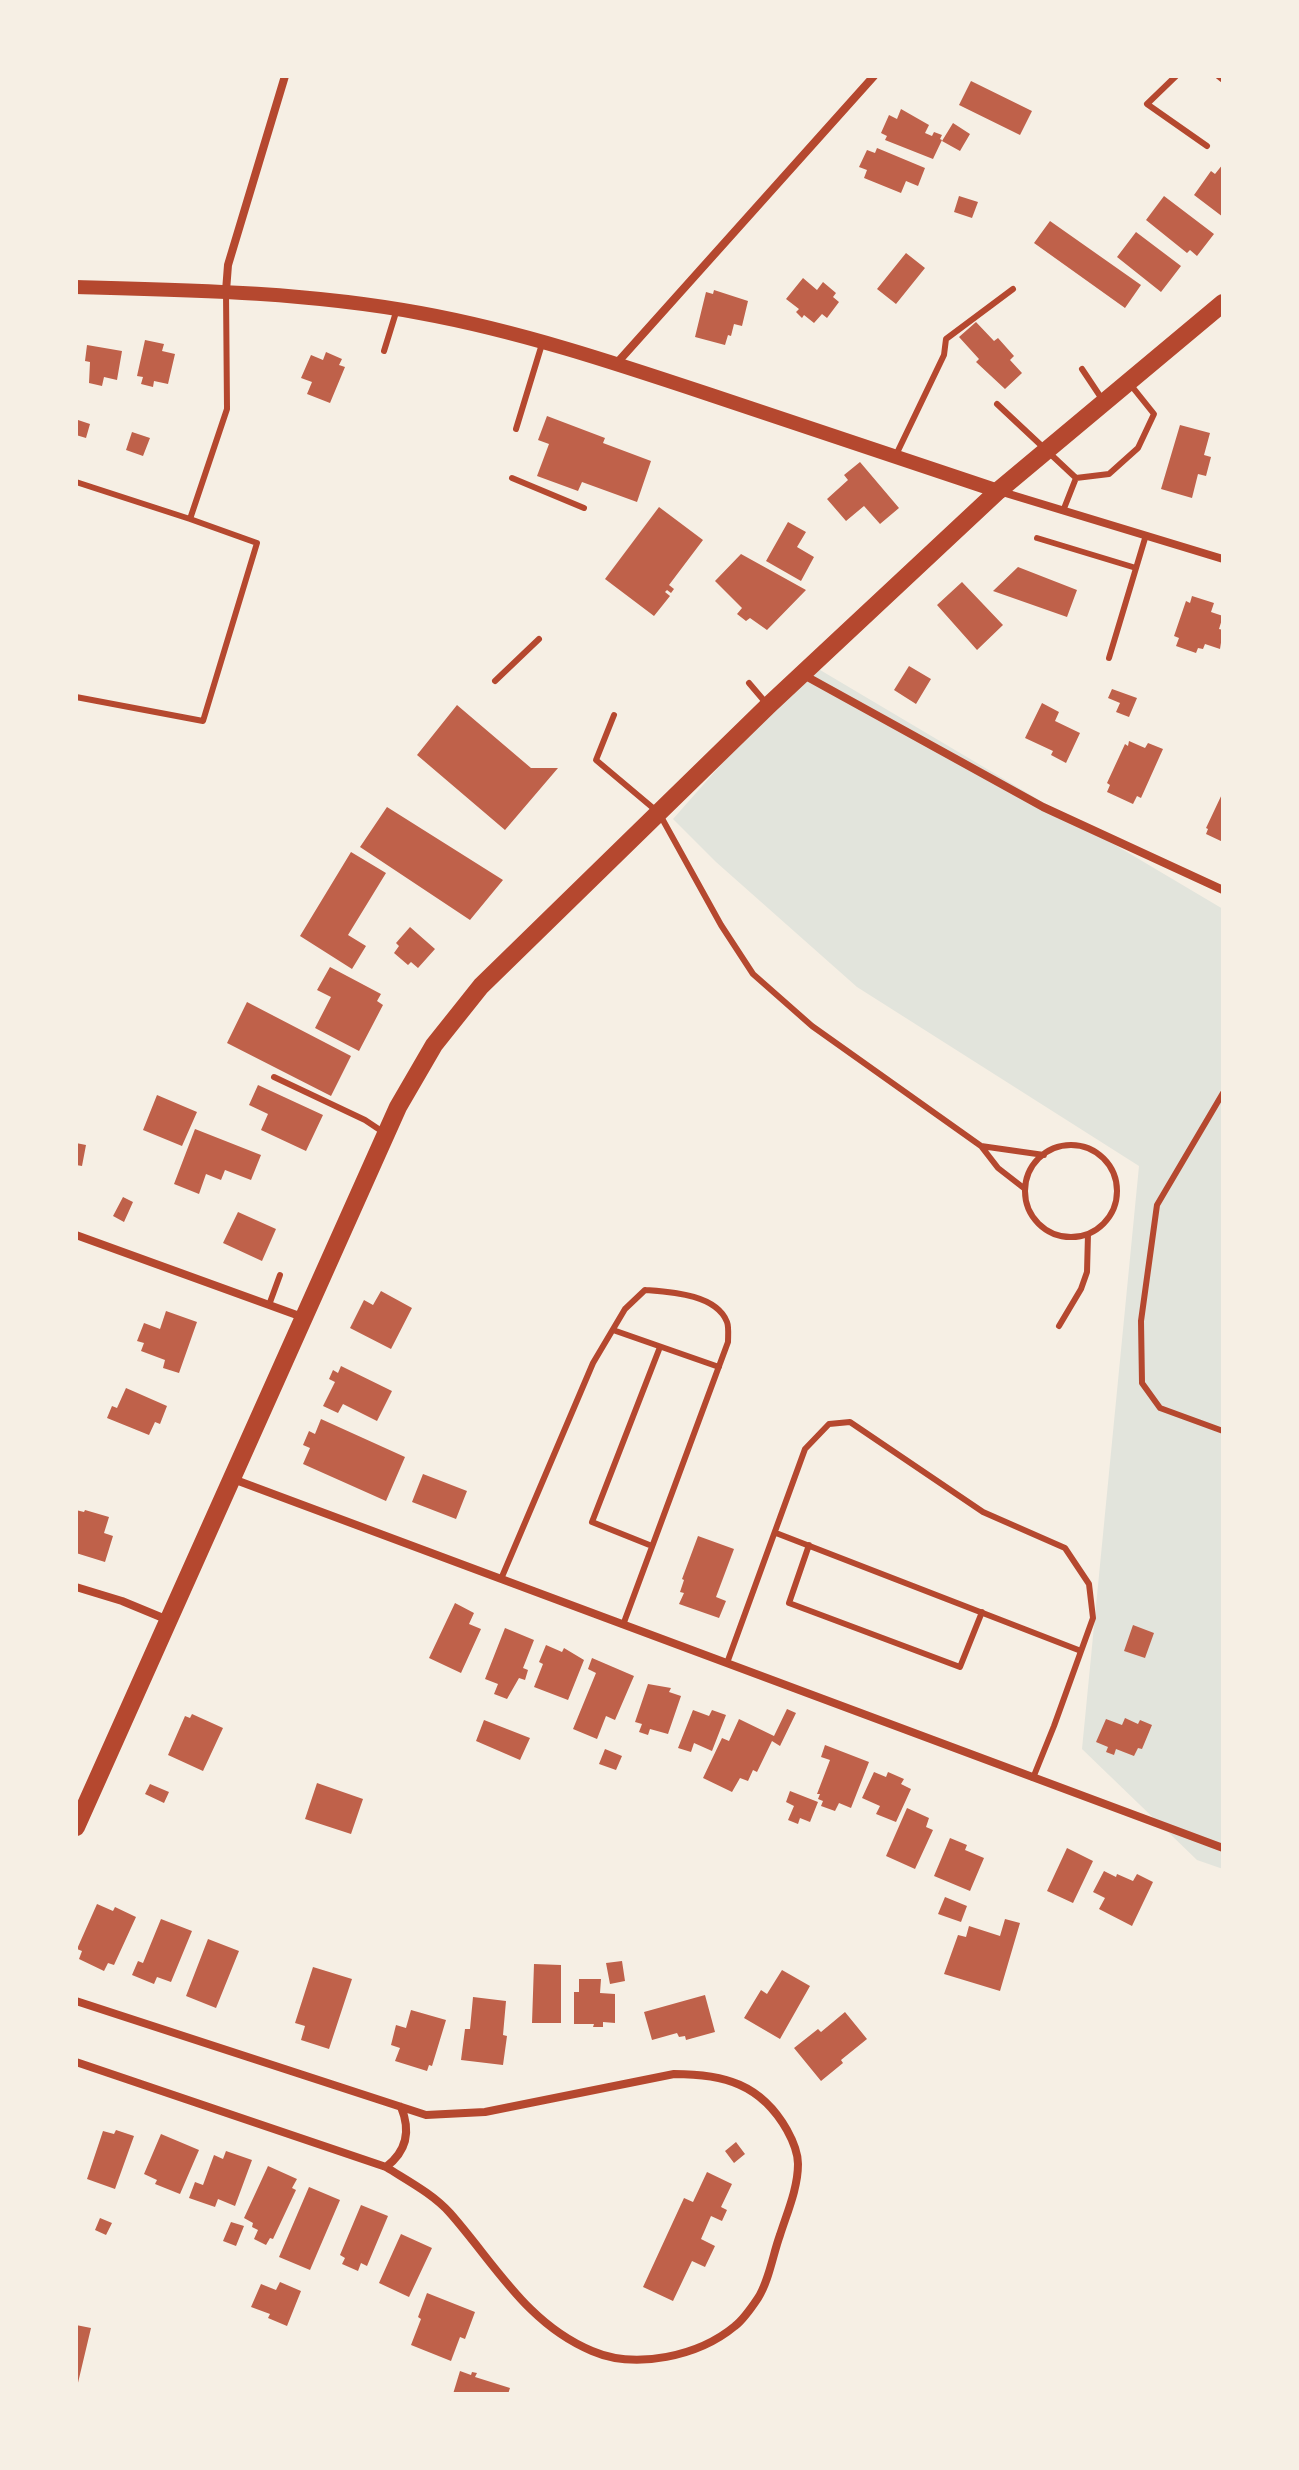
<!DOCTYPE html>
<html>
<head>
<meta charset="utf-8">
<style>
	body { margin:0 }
	#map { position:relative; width:1299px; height:2470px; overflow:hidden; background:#f6efe4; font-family:"Alegreya Sans",sans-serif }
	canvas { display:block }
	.frame { position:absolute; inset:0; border:78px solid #f6efe4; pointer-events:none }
</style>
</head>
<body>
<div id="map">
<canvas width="1299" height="2470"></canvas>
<div class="frame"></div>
</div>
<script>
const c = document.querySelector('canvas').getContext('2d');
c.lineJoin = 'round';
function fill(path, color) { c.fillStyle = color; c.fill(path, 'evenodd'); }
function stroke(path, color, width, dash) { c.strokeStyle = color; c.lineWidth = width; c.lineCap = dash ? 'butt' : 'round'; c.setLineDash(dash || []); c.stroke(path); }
fill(new Path2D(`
	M810,664L1223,909V1869L1197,1860L1082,1749L1139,1166L857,987L716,862L673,819Z`), '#e2e4dc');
fill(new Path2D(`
	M971,81L1032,111L1020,135L959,105Z
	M901,109L929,125L925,133L932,136L934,132L942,135L940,139L942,140L933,159L885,140L887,136L881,133L889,115L897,119Z
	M953,123L970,134L960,151L942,141Z
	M877,148L925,168L918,186L906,181L901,193L864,178L867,170L859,167L867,150L875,153Z
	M1223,164V217L1194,195L1211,171L1215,174Z
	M959,196L978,202L972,218L954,212Z
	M1164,196L1214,234L1197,256L1190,250L1187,253L1146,220Z
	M1050,221L1141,285L1125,308L1034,243Z
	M1136,232L1181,266L1161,292L1117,257Z
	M906,253L925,268L896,304L877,289Z
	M803,278L817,290L823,282L836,293L833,297L839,302L827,318L822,314L814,323L804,315L802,318L796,312L799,309L786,299Z
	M714,290L748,301L742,326L734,324L731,336L728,335L725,345L695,337L706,292L713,294Z
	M976,322L994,341L998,338L1014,356L1010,360L1022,373L1005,389L976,362L979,359L959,337Z
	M145,340L164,344L162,351L175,354L168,384L154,381L153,387L141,384L143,377L137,376Z
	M87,345L122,351L117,380L104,377L102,386L89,383L90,362L85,361Z
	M326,352L342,359L339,365L345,367L330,403L307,394L312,382L301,378L311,355L323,360Z
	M547,416L605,438L603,443L651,461L637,502L582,482L578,491L537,476L549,444L538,440Z
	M78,420L90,424L86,438L76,435Z
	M1180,425L1210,433L1204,455L1211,457L1206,476L1198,474L1192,498L1161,489Z
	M132,432L150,438L143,456L126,450Z
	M860,462L899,508L880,524L864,506L846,521L827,499L848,480L844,475Z
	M659,507L703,540L669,585L674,589L671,593L667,590L665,592L670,596L654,616L605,579Z
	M788,522L806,532L797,547L814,557L801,581L766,561Z
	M741,554L806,590L767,630L750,618L746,621L737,614L742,608L715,581Z
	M1018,567L1077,590L1067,617L993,591Z
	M962,582L1003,625L977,650L937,605Z
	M1192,596L1214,603L1211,612L1223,616L1219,629L1223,630L1220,649L1205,644L1203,649L1198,648L1196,653L1176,646L1179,638L1174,636L1186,601L1190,603Z
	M909,666L931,679L916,704L894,690Z
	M1112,689L1137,698L1129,717L1116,712L1120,703L1108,698Z
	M1042,703L1059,712L1055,721L1080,733L1066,763L1051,755L1053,751L1025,738Z
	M457,705L531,768H558L505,830L417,755Z
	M1129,741L1145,748L1148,743L1163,749L1141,798L1137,796L1133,804L1107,792L1110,785L1107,783L1125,744L1128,746Z
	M1223,792V842L1206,834L1208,829L1206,828Z
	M387,807L503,880L470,920L360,847Z
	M351,852L386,873L348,935L366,946L352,969L300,936Z
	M410,927L435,949L418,968L411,962L408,965L394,953L399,946L396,943Z
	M330,967L381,994L377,1001L383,1005L359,1051L315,1028L331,997L317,990Z
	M247,1002L351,1056L331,1096L227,1043Z
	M258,1085L323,1115L306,1151L261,1130L268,1114L249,1105Z
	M157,1095L197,1112L182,1146L143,1130Z
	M195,1129L261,1155L251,1180L225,1170L221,1180L206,1174L199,1194L174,1184Z
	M76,1143L86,1145L82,1166L76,1165Z
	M123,1197L133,1202L124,1222L113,1216Z
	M238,1212L276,1229L262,1261L223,1243Z
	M381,1291L412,1308L391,1349L350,1328L364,1300L373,1305Z
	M166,1311L197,1322L179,1373L163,1368L165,1360L141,1351L144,1343L137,1341L144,1323L160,1329Z
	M341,1366L392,1391L377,1421L343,1404L338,1413L323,1406L335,1382L329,1379L333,1370L338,1373Z
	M126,1388L167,1406L160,1424L155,1422L149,1435L107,1418L112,1406L117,1408Z
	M321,1419L405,1457L386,1501L303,1464L310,1448L303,1445L309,1431L315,1434Z
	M423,1474L467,1491L456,1519L412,1502Z
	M76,1510L84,1512L85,1510L109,1517L104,1533L113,1536L105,1562L76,1553Z
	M698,1536L734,1549L716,1597L726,1601L719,1618L679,1604L684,1593L680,1592L684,1580L682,1579Z
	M455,1603L474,1613L469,1624L481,1629L461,1673L429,1658Z
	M1133,1625L1154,1633L1145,1658L1124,1651Z
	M505,1628L534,1640L523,1668L528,1670L525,1680L519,1678L507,1699L494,1694L498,1684L485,1679Z
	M546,1645L562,1652L564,1648L584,1660L568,1700L534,1687L543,1664L539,1662Z
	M592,1658L634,1676L615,1720L606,1716L597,1739L573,1729L596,1673L588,1669Z
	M648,1684L671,1688L669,1692L681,1696L668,1734L650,1729L648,1735L639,1732L642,1724L635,1722Z
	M787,1709L796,1713L780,1746L772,1741L757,1772L753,1770L748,1781L740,1778L732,1792L703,1778L722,1738L729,1741L739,1719L774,1736Z
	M693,1710L709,1716L712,1710L726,1715L712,1751L694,1743L691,1752L678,1748Z
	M192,1714L223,1728L203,1771L168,1755L185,1716L190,1718Z
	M1125,1718L1138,1724L1140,1720L1152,1725L1142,1749L1138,1748L1134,1756L1116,1749L1114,1755L1106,1752L1108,1747L1096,1742L1106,1719L1122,1725Z
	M484,1720L530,1738L520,1760L476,1741Z
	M825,1745L869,1762L851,1808L839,1803L835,1811L821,1806L823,1801L818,1799L820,1794H817L830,1760L821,1757Z
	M605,1749L622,1756L616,1770L599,1764Z
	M874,1772L886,1777L888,1772L904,1779L901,1784L911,1789L896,1822L876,1814L880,1806L862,1798Z
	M317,1783L363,1799L351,1834L305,1819Z
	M150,1784L169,1792L164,1803L145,1794Z
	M790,1791L818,1802L810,1822L800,1818L798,1824L788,1820L794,1806L786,1802Z
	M907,1808L929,1818L926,1827L933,1830L915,1869L886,1856Z
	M950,1838L967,1845L965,1850L984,1858L970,1891L934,1876Z
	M1067,1848L1093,1861L1073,1903L1047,1891Z
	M1104,1871L1116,1877L1117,1874L1133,1881L1137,1874L1153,1882L1132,1926L1099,1909L1105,1898L1093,1892Z
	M945,1897L967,1906L961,1922L938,1914Z
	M97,1904L113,1911L115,1907L136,1917L114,1965L108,1963L104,1971L79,1959L82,1951L77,1949Z
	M161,1919L192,1931L171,1982L157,1977L154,1984L132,1975L138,1961L143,1963Z
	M1005,1919L1020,1923L1000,1991L944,1974L958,1935L966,1937L969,1926L1000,1936Z
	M208,1939L239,1951L216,2008L186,1996Z
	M622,1961L625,1981L610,1984L606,1963Z
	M534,1964L561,1965V2023H532Z
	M313,1967L352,1979L329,2049L301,2040L305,2026L295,2023Z
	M782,1970L810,1986L780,2039L744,2018L761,1990L767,1994Z
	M579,1979H601L600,1993L615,1994V2023L603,2022V2027H593L594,2024H574V1992H579Z
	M705,1995L715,2032L686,2040L685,2036L679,2037L677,2033L652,2040L644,2012Z
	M473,1997L506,2001L503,2035L507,2036L503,2065L461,2060L465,2029H470Z
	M411,2010L446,2020L432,2066L429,2065L427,2071L395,2061L400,2048L391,2045L396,2025L406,2028Z
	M845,2012L867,2039L841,2060L843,2063L821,2081L794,2048L818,2029L821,2032Z
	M116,2130L134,2136L115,2189L87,2179L103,2131L114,2134Z
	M161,2134L199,2150L180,2194L155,2184L157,2180L144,2174Z
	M736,2142L745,2154L734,2163L725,2151Z
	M226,2151L252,2160L235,2206L218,2199L215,2207L189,2198L195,2182L203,2185L214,2155L223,2159Z
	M268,2166L297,2179L292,2188L296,2190L273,2239L270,2238L266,2245L254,2239L258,2230L252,2227L253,2223L244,2218Z
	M707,2172L732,2184L721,2207L727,2210L722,2221L711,2216L701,2239L715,2246L705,2267L692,2261L673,2301L643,2287L684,2198L693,2202Z
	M309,2187L340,2200L310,2270L279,2257Z
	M361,2205L388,2216L367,2266L361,2263L358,2271L342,2264L345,2258L340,2255Z
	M100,2218L112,2223L106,2235L95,2230Z
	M231,2222L244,2226L236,2246L223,2241Z
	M401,2234L432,2248L409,2297L379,2283Z
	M280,2282L301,2291L287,2326L268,2318L270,2314L251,2307L261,2284L276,2290Z
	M427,2293L475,2312L465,2339L460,2337L451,2361L411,2345L421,2319L418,2317Z
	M76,2325L91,2328L77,2387H76Z
	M460,2371L471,2375L472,2372L477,2373L475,2377L510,2388L508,2394H453Z`), '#bf614a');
stroke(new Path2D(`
	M1176,76L1147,104L1207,146
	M1218,76L1223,80
	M384,351L397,309
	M1082,369L1102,399
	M997,404L1076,478L1109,474L1138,448L1154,414L1130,384
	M516,429L542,344
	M895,457L944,355L946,339L1013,289
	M512,478L584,508
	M76,482L190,519L257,543L203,721L76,697
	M1063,511L1076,478
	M190,519L227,409L226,292
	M1037,538L1136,568
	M1109,658L1146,535
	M495,681L539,639
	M749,683L766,703
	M614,715L596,760L659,813L721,925L753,974L812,1026L981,1146L998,1168L1025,1189
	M274,1077L365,1120L383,1132
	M1223,1093L1157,1205L1141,1321L1142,1383L1160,1408L1223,1431
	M1025 1191a46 46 0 1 1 92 0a46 46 0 1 1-92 0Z
	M981,1146L1044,1155
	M269,1305L280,1275
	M1059,1326L1081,1289L1087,1272L1088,1234
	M613,1330L719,1367
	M776,1533L1081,1651
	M809,1545L789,1603L960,1667L982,1612
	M652,1546L592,1522L660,1347
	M501,1579L593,1363L625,1309L645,1290C670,1292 716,1294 727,1322C729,1327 728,1336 728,1342L623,1625
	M727,1663L805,1449L829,1424L850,1422L983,1512L1065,1548L1089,1584L1093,1618L1054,1726L1033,1778`), '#b5482f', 6);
stroke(new Path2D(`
	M226,291L228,265L285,76
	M616,364L874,76
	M999,491L1223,559
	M802,674L1043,807L1223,890
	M76,1235L305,1318
	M233,1479L1223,1848
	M76,1587L122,1601L168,1620
	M76,2001L426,2115L485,2112L674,2074C724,2074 761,2084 787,2130C792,2139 798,2153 798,2164C798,2188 787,2213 780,2235C773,2254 769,2281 758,2298C752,2307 744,2319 735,2326C699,2356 636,2370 592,2351C527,2324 495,2264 450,2213C433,2194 408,2181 386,2167L76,2062
	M386,2167C407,2151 411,2131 401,2107`), '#b5482f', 8);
stroke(new Path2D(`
	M76,287C191,290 306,292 420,313C519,331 615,363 711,395C807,427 902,459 998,491`), '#b5482f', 14);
stroke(new Path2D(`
	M76,1827L398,1107L434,1045L481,986L769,705L998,491L1223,303`), '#b5482f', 18);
</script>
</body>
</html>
